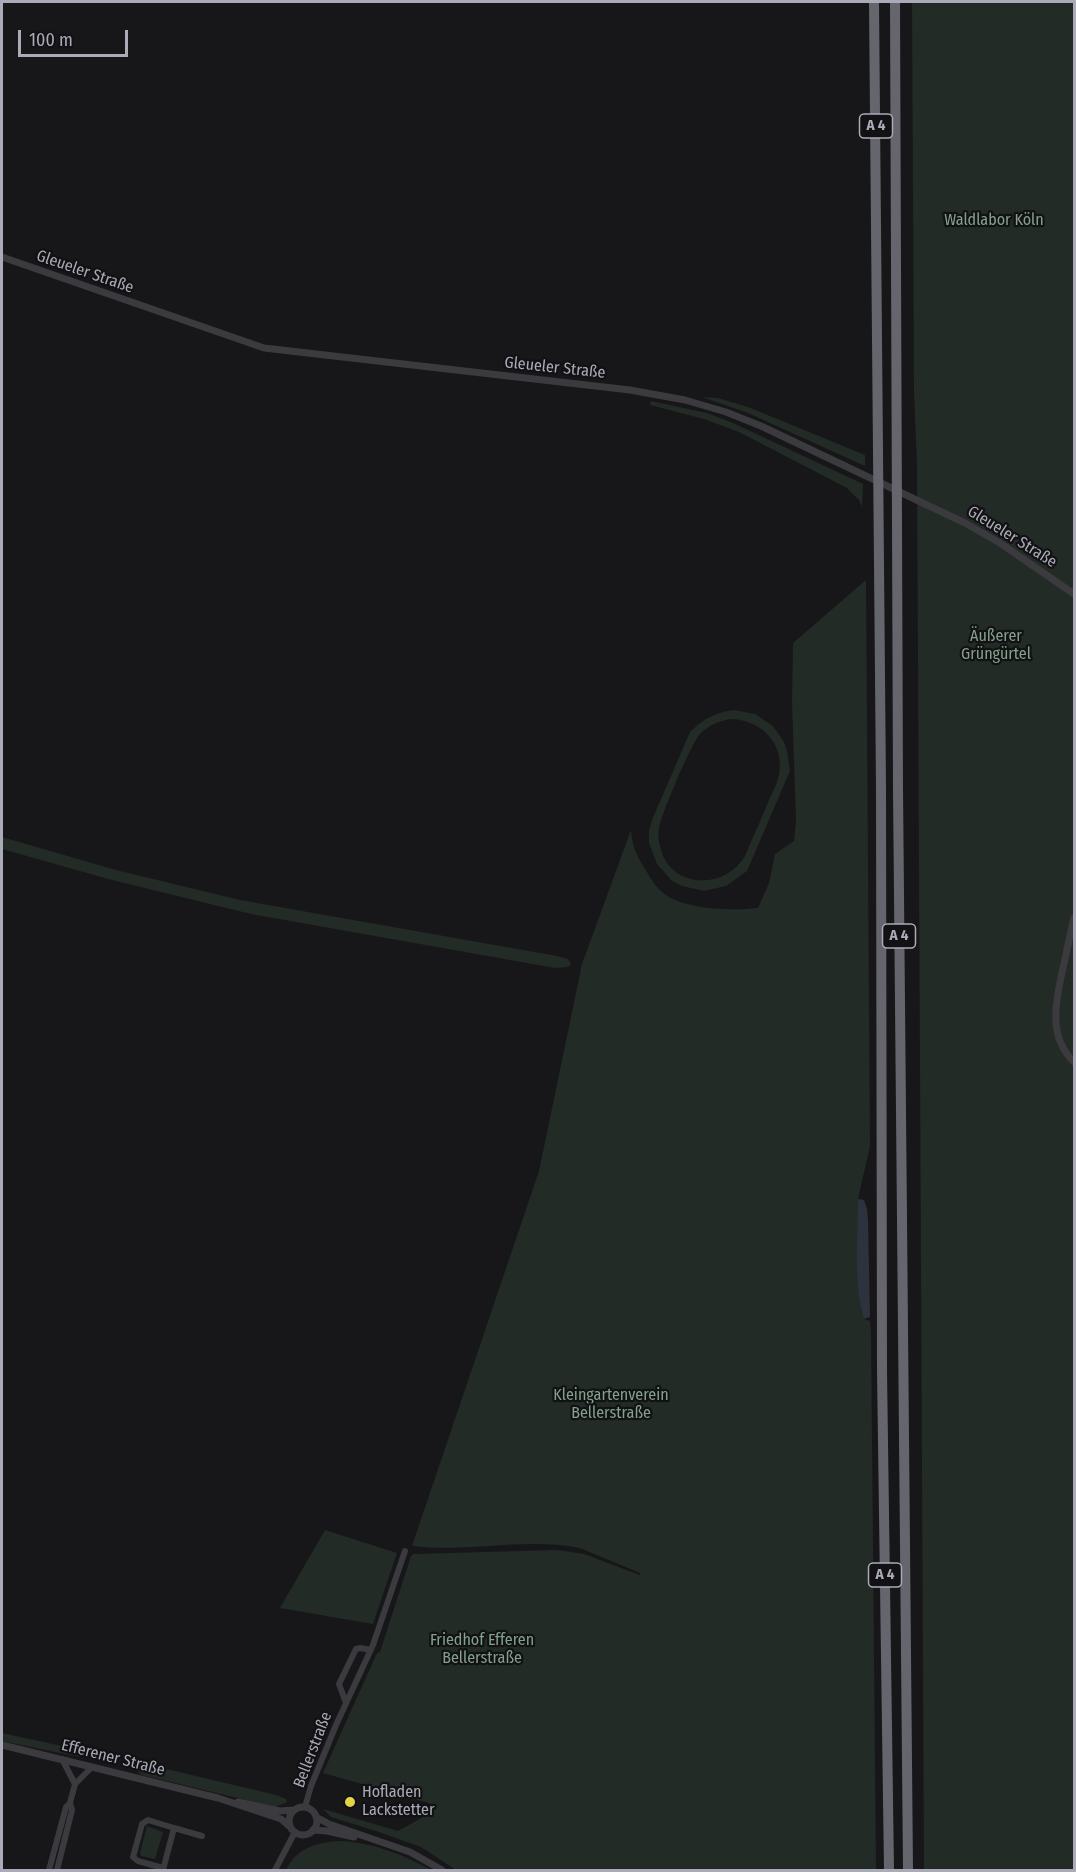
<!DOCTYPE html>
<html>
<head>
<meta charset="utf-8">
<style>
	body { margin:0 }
	#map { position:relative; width:1076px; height:1872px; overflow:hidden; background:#171719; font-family:"Fira Sans Condensed",sans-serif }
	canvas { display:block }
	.frame { position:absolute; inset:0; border:3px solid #aaabb7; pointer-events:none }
	.scale { position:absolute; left:18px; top:30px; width:110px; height:27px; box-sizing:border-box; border:3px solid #aaabb7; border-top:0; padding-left:8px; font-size:18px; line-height:21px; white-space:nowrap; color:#aaabb7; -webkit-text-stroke:4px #121214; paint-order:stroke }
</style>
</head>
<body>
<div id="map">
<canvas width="1076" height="1872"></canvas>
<div class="frame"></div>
<div class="scale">100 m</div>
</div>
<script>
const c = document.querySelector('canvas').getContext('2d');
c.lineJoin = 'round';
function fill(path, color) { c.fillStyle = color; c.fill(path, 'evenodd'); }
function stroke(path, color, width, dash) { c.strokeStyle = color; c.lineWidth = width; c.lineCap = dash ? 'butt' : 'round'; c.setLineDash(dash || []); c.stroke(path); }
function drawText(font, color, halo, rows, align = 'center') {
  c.font = font + ' "Fira Sans Condensed",sans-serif'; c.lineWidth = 4.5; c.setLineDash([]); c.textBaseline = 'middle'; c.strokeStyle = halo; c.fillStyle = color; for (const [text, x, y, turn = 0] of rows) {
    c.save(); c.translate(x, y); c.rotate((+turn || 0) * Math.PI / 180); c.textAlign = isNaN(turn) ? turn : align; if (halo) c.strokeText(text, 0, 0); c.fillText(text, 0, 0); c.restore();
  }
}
fill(new Path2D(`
	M912,2H1074V1870H924L917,462L914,394Z
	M702,397L718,398L748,407L865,455V466L748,413Z
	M651,401L707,413L733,423L863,484L862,507L859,500L847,488L739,432L704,419L650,405Z
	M866,580L870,1146L858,1199V1265L862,1310L864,1319L870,1321L871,1333L876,1870H456L421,1847L376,1831L331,1817L323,1809L398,1831L425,1816L429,1803L323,1773L377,1653L380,1652L411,1556L414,1554L558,1550L584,1554L640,1575V1573L580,1548C524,1537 468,1553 412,1546L539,1171L582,964L631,830C632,846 637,856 645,869C650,877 655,886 662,892C683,910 731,911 758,908L769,883L775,854L794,841L796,820L792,702L793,643Z
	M734,710L755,714L773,726L784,742L787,751L790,771L747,871L726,886L704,891L682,886L671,880L657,864L649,843V831L652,820L690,732C703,719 716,712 734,710ZM733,719C762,721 785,744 779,775C777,785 771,795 767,805C760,822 752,839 745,856C724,891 669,889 660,846C658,840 658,834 659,828C662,813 691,744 700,734C709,725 720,720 733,719Z
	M2,837L116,870L240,900L557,956L568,959L571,964L568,967L555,968L251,914L112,880L2,849Z
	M325,1530L397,1553L373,1624L280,1608Z
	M2,1733L80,1750V1757L2,1741Z
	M141,1763L276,1795L286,1799L287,1802L275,1807L142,1775L137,1770L138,1764Z
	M147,1826L163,1832L155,1859L141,1856L140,1853Z
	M342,1841C374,1843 404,1855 431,1870H286C297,1847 318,1842 342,1841Z`), '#232b26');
fill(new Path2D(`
	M858,1199L864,1200L867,1209L868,1220L870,1317L864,1319C853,1283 858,1236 858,1199Z`), '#2e323c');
stroke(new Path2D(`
	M346,1703L339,1684L356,1649L360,1648L371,1650
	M62,1759L75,1784
	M305,1807L311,1786L336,1725L373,1645L405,1551
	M174,1828L202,1836
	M49,1870L66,1807L70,1803L75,1784L92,1767
	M57,1870L72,1810L70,1803
	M163,1870L174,1828L148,1820L142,1824L133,1857L138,1861L163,1868
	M275,1870L295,1832`), '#3b3a3f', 6);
stroke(new Path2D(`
	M2,257L264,348L630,390L685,400L726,412L761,426L965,523L1000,543L1074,594
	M1074,918C1070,934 1067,951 1063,968C1056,1000 1047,1036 1074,1062
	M2,1745L218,1798L281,1819L290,1827
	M238,1802L280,1811L294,1810
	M289 1821a14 14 0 1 1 28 0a14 14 0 1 1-28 0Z
	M316,1817L329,1824L410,1852L442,1870
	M313,1830L327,1831L354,1837`), '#3b3a3f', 7);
stroke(new Path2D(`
	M874,2L881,788L882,1371L889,1870
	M895,2L898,787L908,1870`), '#65656e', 10);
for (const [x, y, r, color] of [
	[350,1802,6,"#e3d645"]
]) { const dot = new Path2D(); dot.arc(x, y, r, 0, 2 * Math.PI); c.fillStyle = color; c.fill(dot); stroke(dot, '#121214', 2); }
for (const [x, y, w] of [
	[876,126,33],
	[899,936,33],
	[885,1575,33]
]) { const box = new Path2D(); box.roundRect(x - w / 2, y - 12, w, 24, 4.5); c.fillStyle = '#121214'; c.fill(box); stroke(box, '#aaabb7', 1.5); }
drawText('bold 15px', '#aaabb7', null, [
	["A 4",876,126],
	["A 4",899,936],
	["A 4",885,1575]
]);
drawText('16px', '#83a18c', '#121214', [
	["Waldlabor Köln",994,221],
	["Äußerer",996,637],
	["Grüngürtel",996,655],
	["Kleingartenverein",611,1396],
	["Bellerstraße",611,1414],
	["Friedhof Efferen",482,1641],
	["Bellerstraße",482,1659]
]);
drawText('16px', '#aaabb7', '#121214', [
	["Gleueler Straße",85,272,19],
	["Gleueler Straße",555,368,6],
	["Gleueler Straße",1012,537,32],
	["Bellerstraße",313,1750,-69],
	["Efferener Straße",113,1758,14]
]);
drawText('16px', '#aaabb7', '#121214', [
	["Hofladen",362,1793],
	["Lackstetter",362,1811]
], 'left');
</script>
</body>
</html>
